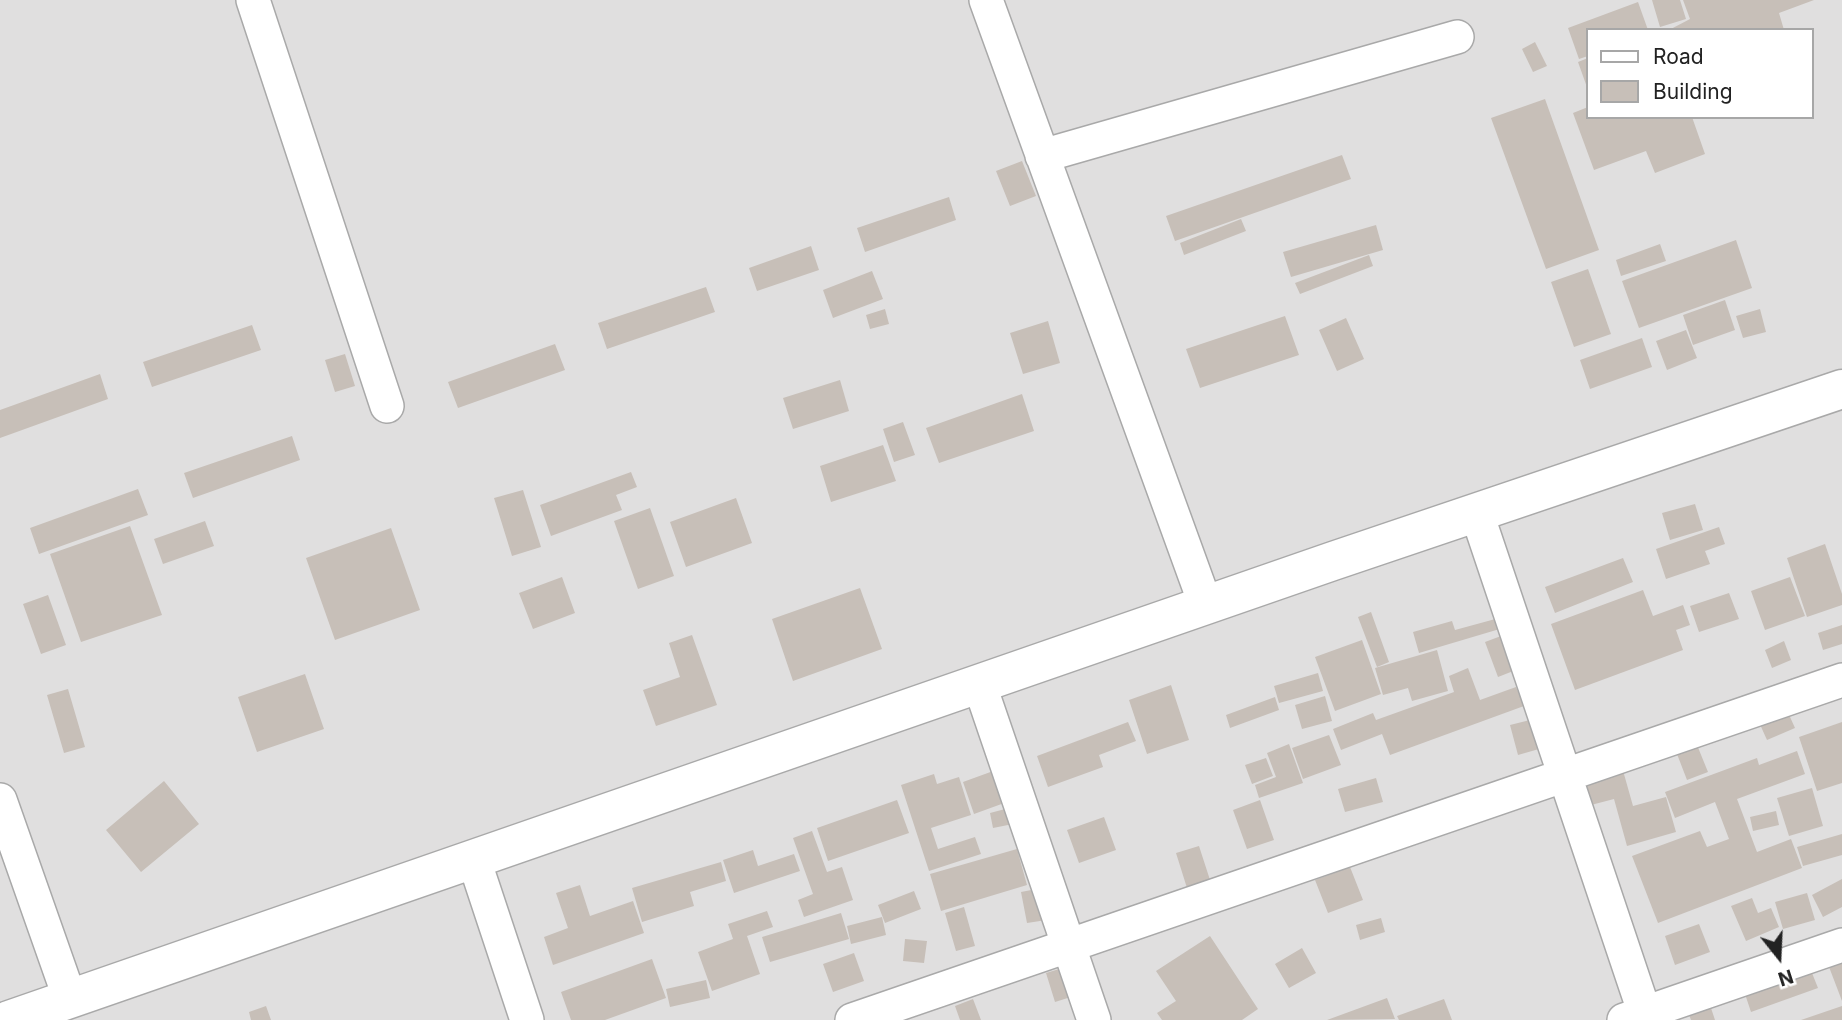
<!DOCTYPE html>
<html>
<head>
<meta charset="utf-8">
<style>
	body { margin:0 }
	#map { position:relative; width:1842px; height:1020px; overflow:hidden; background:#f2efe9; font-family:Inter,sans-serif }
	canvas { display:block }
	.legend { position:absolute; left:1586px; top:28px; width:228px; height:91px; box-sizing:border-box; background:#fff; border:2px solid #a7a7a7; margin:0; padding:9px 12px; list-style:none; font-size:21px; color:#222 }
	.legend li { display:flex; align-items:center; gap:14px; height:35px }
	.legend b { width:35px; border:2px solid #a7a7a7 }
	.north { position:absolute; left:1744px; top:922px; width:70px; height:70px; -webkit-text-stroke:5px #fff; paint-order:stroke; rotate:162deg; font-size:19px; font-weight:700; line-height:28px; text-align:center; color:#222 }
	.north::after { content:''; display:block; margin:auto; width:24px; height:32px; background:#222; clip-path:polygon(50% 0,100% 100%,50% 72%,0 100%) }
</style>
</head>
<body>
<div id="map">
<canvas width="1842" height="1020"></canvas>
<ul class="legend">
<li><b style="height:9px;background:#fff"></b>Road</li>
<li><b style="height:19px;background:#c7bfb8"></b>Building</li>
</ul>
<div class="north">N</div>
</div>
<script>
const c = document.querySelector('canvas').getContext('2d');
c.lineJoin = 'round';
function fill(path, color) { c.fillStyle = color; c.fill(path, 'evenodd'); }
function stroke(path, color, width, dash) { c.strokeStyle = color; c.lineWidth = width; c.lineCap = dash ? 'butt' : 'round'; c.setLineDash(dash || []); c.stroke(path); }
fill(new Path2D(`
	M0,0H1842V1020H0ZM1588,30H1812V117H1588Z`), '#e0dfdf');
fill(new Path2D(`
	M1652,0H1680L1686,19L1660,27Z
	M1683,0H1814L1779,13L1784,30H1669L1690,19Z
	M1638,2L1648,30H1588V56L1579,59L1568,28Z
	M1535,42L1547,66L1533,72L1522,49Z
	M1588,58V90L1578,62Z
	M1545,99L1599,250L1546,269L1491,118Z
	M1588,107V117H1692L1705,154L1655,173L1646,151L1594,170L1573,113Z
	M1342,155L1351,179L1175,241L1166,216Z
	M1022,161L1036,196L1010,206L996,171Z
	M949,197L956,220L865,252L857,228Z
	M1241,219L1246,231L1184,255L1180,243Z
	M1376,225L1383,250L1291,277L1283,252Z
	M1736,240L1752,288L1639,328L1622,281Z
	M1660,244L1666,261L1621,276L1616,260Z
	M811,246L819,270L757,291L749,268Z
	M1369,255L1373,266L1300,294L1295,283Z
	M1588,269L1611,334L1574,347L1551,282Z
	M872,271L883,299L833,318L823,290Z
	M706,287L715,312L607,349L598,323Z
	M1725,300L1735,330L1693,345L1683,315Z
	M885,309L889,324L870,329L866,315Z
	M1760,309L1766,332L1743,338L1736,316Z
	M1285,316L1299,355L1200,388L1186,349Z
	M1346,318L1364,359L1337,371L1319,330Z
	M1048,321L1060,363L1023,374L1010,333Z
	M252,325L261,350L152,387L143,362Z
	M1686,330L1697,358L1667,370L1656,341Z
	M1642,338L1652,367L1590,389L1580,360Z
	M555,344L565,370L458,408L448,382Z
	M345,354L355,386L335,392L325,360Z
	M100,374L108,399L0,438V410Z
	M840,380L849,411L793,429L783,398Z
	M1022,394L1034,431L939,463L926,428Z
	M903,422L915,455L894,462L883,429Z
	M292,436L300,460L193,498L184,473Z
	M883,445L896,481L831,502L820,466Z
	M631,472L637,487L616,495L622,510L551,536L540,505Z
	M138,489L148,515L39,554L30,528Z
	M523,490L541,547L512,556L494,498Z
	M736,498L752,543L686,567L670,522Z
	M1695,504L1703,530L1670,540L1662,513Z
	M650,508L674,576L638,589L614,521Z
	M205,521L214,546L163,564L154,539Z
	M130,526L162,615L81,642L50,554Z
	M1719,527L1725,544L1705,551L1710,564L1666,579L1656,549Z
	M391,528L420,610L335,640L306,558Z
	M1825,544L1842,594V605L1807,617L1787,558Z
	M1623,558L1633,582L1555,613L1545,587Z
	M562,577L575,613L533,629L519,593Z
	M1790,577L1805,616L1765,630L1751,591Z
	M860,588L882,649L793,681L772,619Z
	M1643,590L1653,616L1683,605L1690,625L1676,630L1683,650L1575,690L1551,624Z
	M1729,593L1739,619L1699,632L1690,606Z
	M48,595L66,645L41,654L23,604Z
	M1371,612L1389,662L1377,667L1358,617Z
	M1499,618L1503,628L1419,653L1413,632L1452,621L1455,630Z
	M1842,625V644L1823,650L1818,633Z
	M1509,633L1521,668L1498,677L1485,642Z
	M692,635L717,705L656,726L643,690L680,677L669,643Z
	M1362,640L1381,694L1335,711L1315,657Z
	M1784,641L1791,660L1772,668L1765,650Z
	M1437,650L1448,691L1412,701L1408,688L1383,695L1375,668Z
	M1468,668L1480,700L1516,687L1524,706L1390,755L1382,734L1341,750L1333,729L1373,713L1376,720L1454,692L1449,676Z
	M1318,673L1323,691L1279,703L1274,686Z
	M305,674L324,729L257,752L238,697Z
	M1171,685L1189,740L1147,754L1129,700Z
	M68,689L85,747L64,753L47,695Z
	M1325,696L1332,721L1302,729L1295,705Z
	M1275,697L1279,710L1230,728L1226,715Z
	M1786,708L1795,728L1767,740L1758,720Z
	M1538,718L1546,747L1518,755L1510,725Z
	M1128,722L1136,741L1099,755L1103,767L1048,787L1037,756Z
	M1842,722V783L1817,791L1799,737Z
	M1329,735L1341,765L1303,779L1292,748Z
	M1289,744L1303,783L1259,798L1255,785L1276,777L1267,753Z
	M1697,745L1708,772L1687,780L1677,754Z
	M1797,751L1805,774L1737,799L1757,852L1791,839L1802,868L1658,923L1632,856L1700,831L1707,847L1729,839L1715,802L1675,818L1665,792L1757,758L1759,765Z
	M1266,758L1273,776L1252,784L1245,765Z
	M1622,767L1633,806L1666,797L1676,832L1627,846L1614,799L1591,805L1583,778Z
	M996,770L1007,802L974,814L963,782Z
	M934,774L937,784L959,777L971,815L931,828L938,849L975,837L981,854L929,871L901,785Z
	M1376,778L1383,802L1345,812L1338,789Z
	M164,781L199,824L141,872L106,830Z
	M1812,788L1823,826L1789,836L1777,798Z
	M897,800L909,833L828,861L817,828Z
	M1260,800L1274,840L1247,849L1233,810Z
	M1009,808L1013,824L993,828L990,813Z
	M1776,811L1779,825L1753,831L1750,817Z
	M1104,817L1116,850L1079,863L1067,830Z
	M812,831L827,872L842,867L853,900L804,917L798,900L813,894L793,838Z
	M1842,834V855L1803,866L1797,847Z
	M1199,846L1210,880L1187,888L1176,853Z
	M1017,849L1027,885L941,911L930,874Z
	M753,850L758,866L794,854L800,871L734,893L723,860Z
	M721,862L726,881L690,892L694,906L642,922L632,888Z
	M1350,867L1363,900L1328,913L1315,880Z
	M1842,879V907L1823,917L1812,895Z
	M580,885L590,916L633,901L644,933L553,965L544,937L568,928L556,893Z
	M1047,887L1053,919L1027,923L1021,892Z
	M914,891L921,909L885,923L878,905Z
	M1807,893L1815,920L1783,929L1775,902Z
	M1752,898L1758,913L1771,908L1779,927L1746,941L1731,906Z
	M964,907L975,946L956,951L945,913Z
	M767,911L773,927L747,936L760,974L712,991L698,952L733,939L728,924Z
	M841,913L849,939L770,962L762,937Z
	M882,917L886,935L851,944L847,926Z
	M1381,918L1385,932L1360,940L1356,925Z
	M1699,924L1710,952L1675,965L1665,936Z
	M1210,936L1258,1009L1242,1020H1162L1157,1013L1176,1001L1156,971Z
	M905,939L927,941L924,963L903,961Z
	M1302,948L1316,973L1289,988L1275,964Z
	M854,953L864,981L833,992L823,964Z
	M1842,953V1001L1826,959Z
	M652,959L666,998L605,1020H571L561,992Z
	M1066,967L1074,996L1055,1002L1046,973Z
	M1810,968L1818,988L1751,1012L1744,991Z
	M706,980L710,998L670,1007L666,989Z
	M1387,998L1395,1019L1327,1020Z
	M973,999L981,1020H960L955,1006Z
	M1444,999L1452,1020H1399L1397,1016Z
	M1710,1005L1715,1020H1691L1688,1012Z
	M266,1006L271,1020H251L249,1012Z
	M1842,1006V1020H1801Z`), '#c7bfb8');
const minor = new Path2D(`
	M253,0L387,406
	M986,0L1206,606
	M1042,156L1457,37
	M1476,511L1647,1020
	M979,683L1094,1020
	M0,800L70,999
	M474,860L527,1020
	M852,1020L1842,680
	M1624,1020L1842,945`);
const tertiary = new Path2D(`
	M9,1020L1333,561L1842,389`);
stroke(minor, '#a9a9a9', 36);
stroke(tertiary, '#a9a9a9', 41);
stroke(minor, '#fff', 33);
stroke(tertiary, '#fff', 38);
</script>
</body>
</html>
